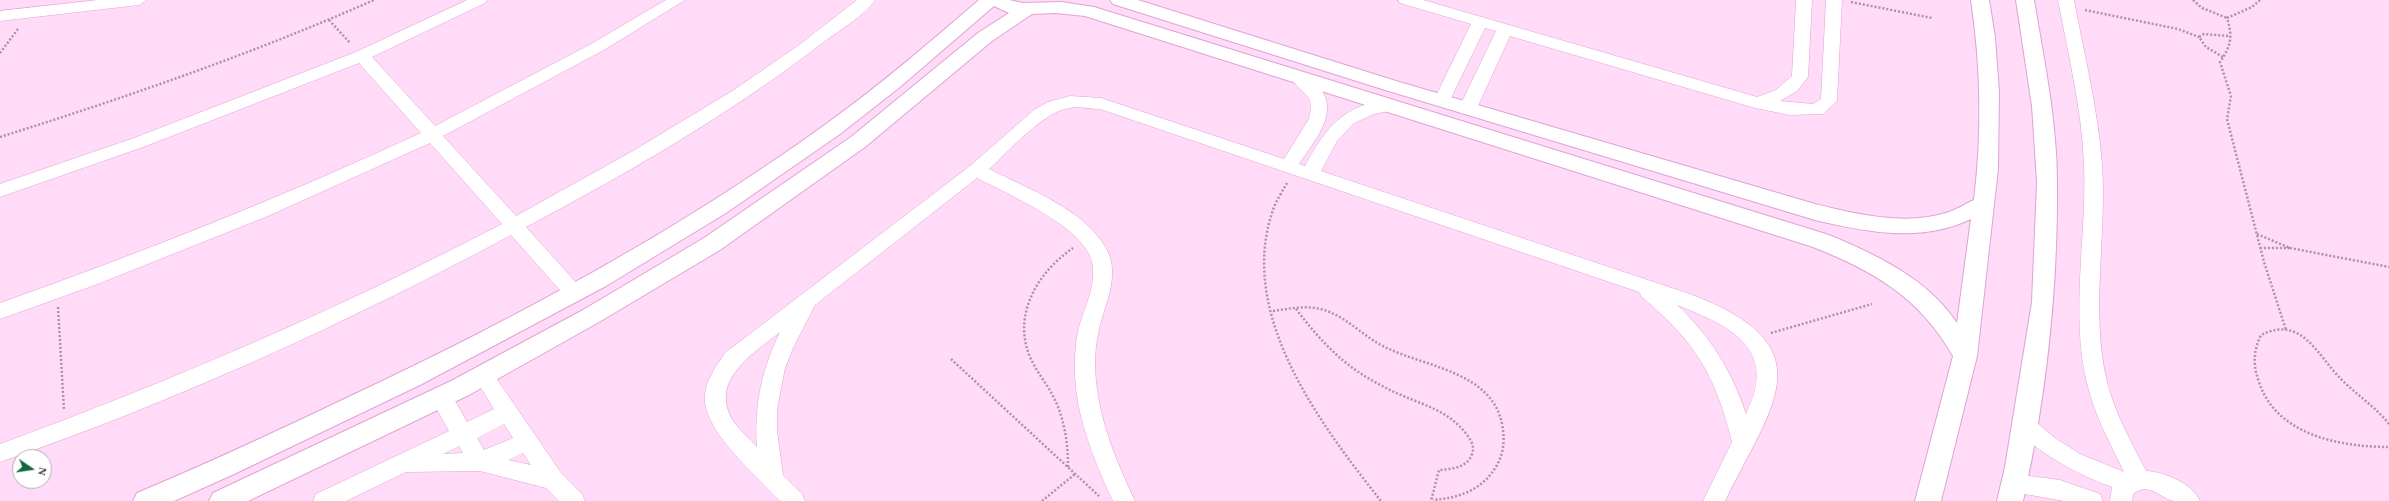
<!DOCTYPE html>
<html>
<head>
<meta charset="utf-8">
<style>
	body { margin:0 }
	#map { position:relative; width:2389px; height:501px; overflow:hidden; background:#ffdbf8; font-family:Georgia,serif }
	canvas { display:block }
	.north { position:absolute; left:12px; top:449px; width:40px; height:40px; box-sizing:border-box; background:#fff; border:1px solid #b6adb4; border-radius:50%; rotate:103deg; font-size:11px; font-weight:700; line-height:16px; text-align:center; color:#483144 }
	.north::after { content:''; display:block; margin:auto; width:14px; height:18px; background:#136637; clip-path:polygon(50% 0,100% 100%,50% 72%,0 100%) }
</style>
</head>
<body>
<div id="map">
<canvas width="2389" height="501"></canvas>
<div class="north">N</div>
</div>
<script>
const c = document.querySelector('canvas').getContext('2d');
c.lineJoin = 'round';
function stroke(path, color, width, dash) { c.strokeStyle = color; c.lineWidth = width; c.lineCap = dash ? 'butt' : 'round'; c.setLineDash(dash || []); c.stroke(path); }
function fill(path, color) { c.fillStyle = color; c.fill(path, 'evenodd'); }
const street = new Path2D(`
	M98,0H147L139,5L0,21V11Z
	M467,0H487L485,3L372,57L435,126L591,44L666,0H685L602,51L443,136L516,216L633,151L734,90L799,45L857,0H875C864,16 837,32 821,44C730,114 628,173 526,227L581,288L584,293L581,298L574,300L567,298L511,235C347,323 176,401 0,462V444C172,381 339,309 502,224L430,143L268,216L95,285L0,319V303C143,252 283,197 421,133L359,63L146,146L0,197V184L134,138L356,52Z
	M1398,0H1423L1757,97L1776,90L1792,76L1796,0H1812L1808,77L1797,91L1780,101L1813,104L1821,99L1826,0H1842L1837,101L1823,114L1790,115L1755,108L1510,36L1477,108L1474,112H1462L1459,108L1496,31L1485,28L1448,104H1436L1434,100L1471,24L1400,3Z
	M2058,0H2074C2084,54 2098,109 2102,164C2107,236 2090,311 2107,382C2115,413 2131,442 2146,471C2164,472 2192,483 2200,501C2192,501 2182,501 2174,501C2160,499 2150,481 2133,494L2132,501H2110L2112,487C2076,474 2045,456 2016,431L2013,425L2016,419L2024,416L2032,419L2055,438L2080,454L2124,472C2110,443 2094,414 2087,383C2070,314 2087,235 2084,165C2082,109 2068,54 2058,0Z
	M1299,73C1308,75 1316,81 1321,89C1339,115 1313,142 1299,164L1305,166C1320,138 1335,114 1367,104C1375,102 1385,100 1394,102L1397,106L1394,110L1374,114L1354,123L1337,141L1321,171L1690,294C1827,346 1774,402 1725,501H1703L1732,442C1716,376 1695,341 1642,297L1639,292L1100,109C1090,109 1078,106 1069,108C1043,112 1009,151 989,169C1028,189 1085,209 1107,250C1120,276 1105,304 1099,329C1096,341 1095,354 1095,365C1096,413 1115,459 1135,501H1113C1093,458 1073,410 1075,361C1075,351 1076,341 1078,331C1084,307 1101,279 1089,254C1074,223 1008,194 977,178L815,305L793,348L785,368L777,409V431L783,475L802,494L805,501H780C758,477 701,429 705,395C706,380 717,365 725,353L970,166L1034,110L1048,102L1070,96L1101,98L1284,159L1309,119C1316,92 1302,96 1291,78L1293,74ZM1677,305C1731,326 1779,349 1746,414C1732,371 1710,336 1677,305ZM780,332C762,369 754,405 757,447C750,439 740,431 734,422C707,381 753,354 780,332Z
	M483,367L490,369L561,473L582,494L585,501H559L546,488L480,471L406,472L346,501H313L316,494L449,431L430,397L433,391C451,385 459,409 467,422L494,409L473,375L476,369ZM504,424L513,438L484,450L477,438ZM459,446L463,453L443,454ZM523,453L531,465L508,460Z
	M2014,474L2060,480L2100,494L2103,501H2064L2014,492L2006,490L2003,483L2006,476Z`);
const secondary = new Path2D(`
	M979,0H1009L1023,3L1061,2L1094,7L1829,235C1877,255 1928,279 1957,323L1971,219C1921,243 1866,232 1815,220L1382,89L1113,4L1110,0H1138L1396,81L1815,204C1856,214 1904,226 1946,213C1956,210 1965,204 1974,200C1982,134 1981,66 1971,0H1989L1995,37L1999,92L1998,169L1977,356L1941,501H1915L1953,356C1920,298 1874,271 1813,247L1085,16L1056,13L1032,14L992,41L865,147L720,250L599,322L469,395L248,501H209L213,493L451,381L583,310L704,238L851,137L978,33L1009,13L994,6L900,87L840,134L726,213L606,286L420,385L232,475L174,501H133L137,493C211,462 284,428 357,393C520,316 680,230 826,124C879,86 929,43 979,0Z
	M2016,0H2034C2044,60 2057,121 2057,183C2058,288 2046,398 2023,501H1997L2005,467L2032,302L2037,182L2032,106Z`);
stroke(street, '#dda4d3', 1);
stroke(secondary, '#dda4d3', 2);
stroke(new Path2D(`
	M2193,0L2202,8L2227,18
	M2260,0L2252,7L2227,18C2233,37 2231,46 2220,62L2231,96L2227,119L2264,262L2286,330
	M1851,2L1932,18
	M2085,10L2178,29L2199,37
	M329,20L350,43
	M0,53L18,29
	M2223,57L2206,47L2199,37L2204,34L2229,36
	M0,137C127,97 252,54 374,0
	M1287,183C1282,192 1275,202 1272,213C1238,316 1321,425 1381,501
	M2257,234L2290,248H2260
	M2290,248L2389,267
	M58,307L64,410
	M1296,309C1312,330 1329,350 1350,366C1363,376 1378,384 1392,391C1419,404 1448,409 1467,435C1471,440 1475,447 1472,454C1467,468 1452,469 1439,470L1431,501
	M1273,311C1287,309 1301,306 1315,308C1344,312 1363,338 1389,349C1428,367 1492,373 1502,424C1505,439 1504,452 1497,465C1483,490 1459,498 1433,500
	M1771,333L1872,304
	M951,359L1099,496
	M2389,424C2375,406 2355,394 2339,377C2317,354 2301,315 2261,335C2253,351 2253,366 2259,382C2276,435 2340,447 2389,447
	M1068,467C1068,444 1065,423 1056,402C1049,386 1037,373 1030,357C1012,314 1038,272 1073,248
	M1042,501L1075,474`), '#ae90a9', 2.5, [2, 2]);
fill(street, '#fff');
fill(secondary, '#fff');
</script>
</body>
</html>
